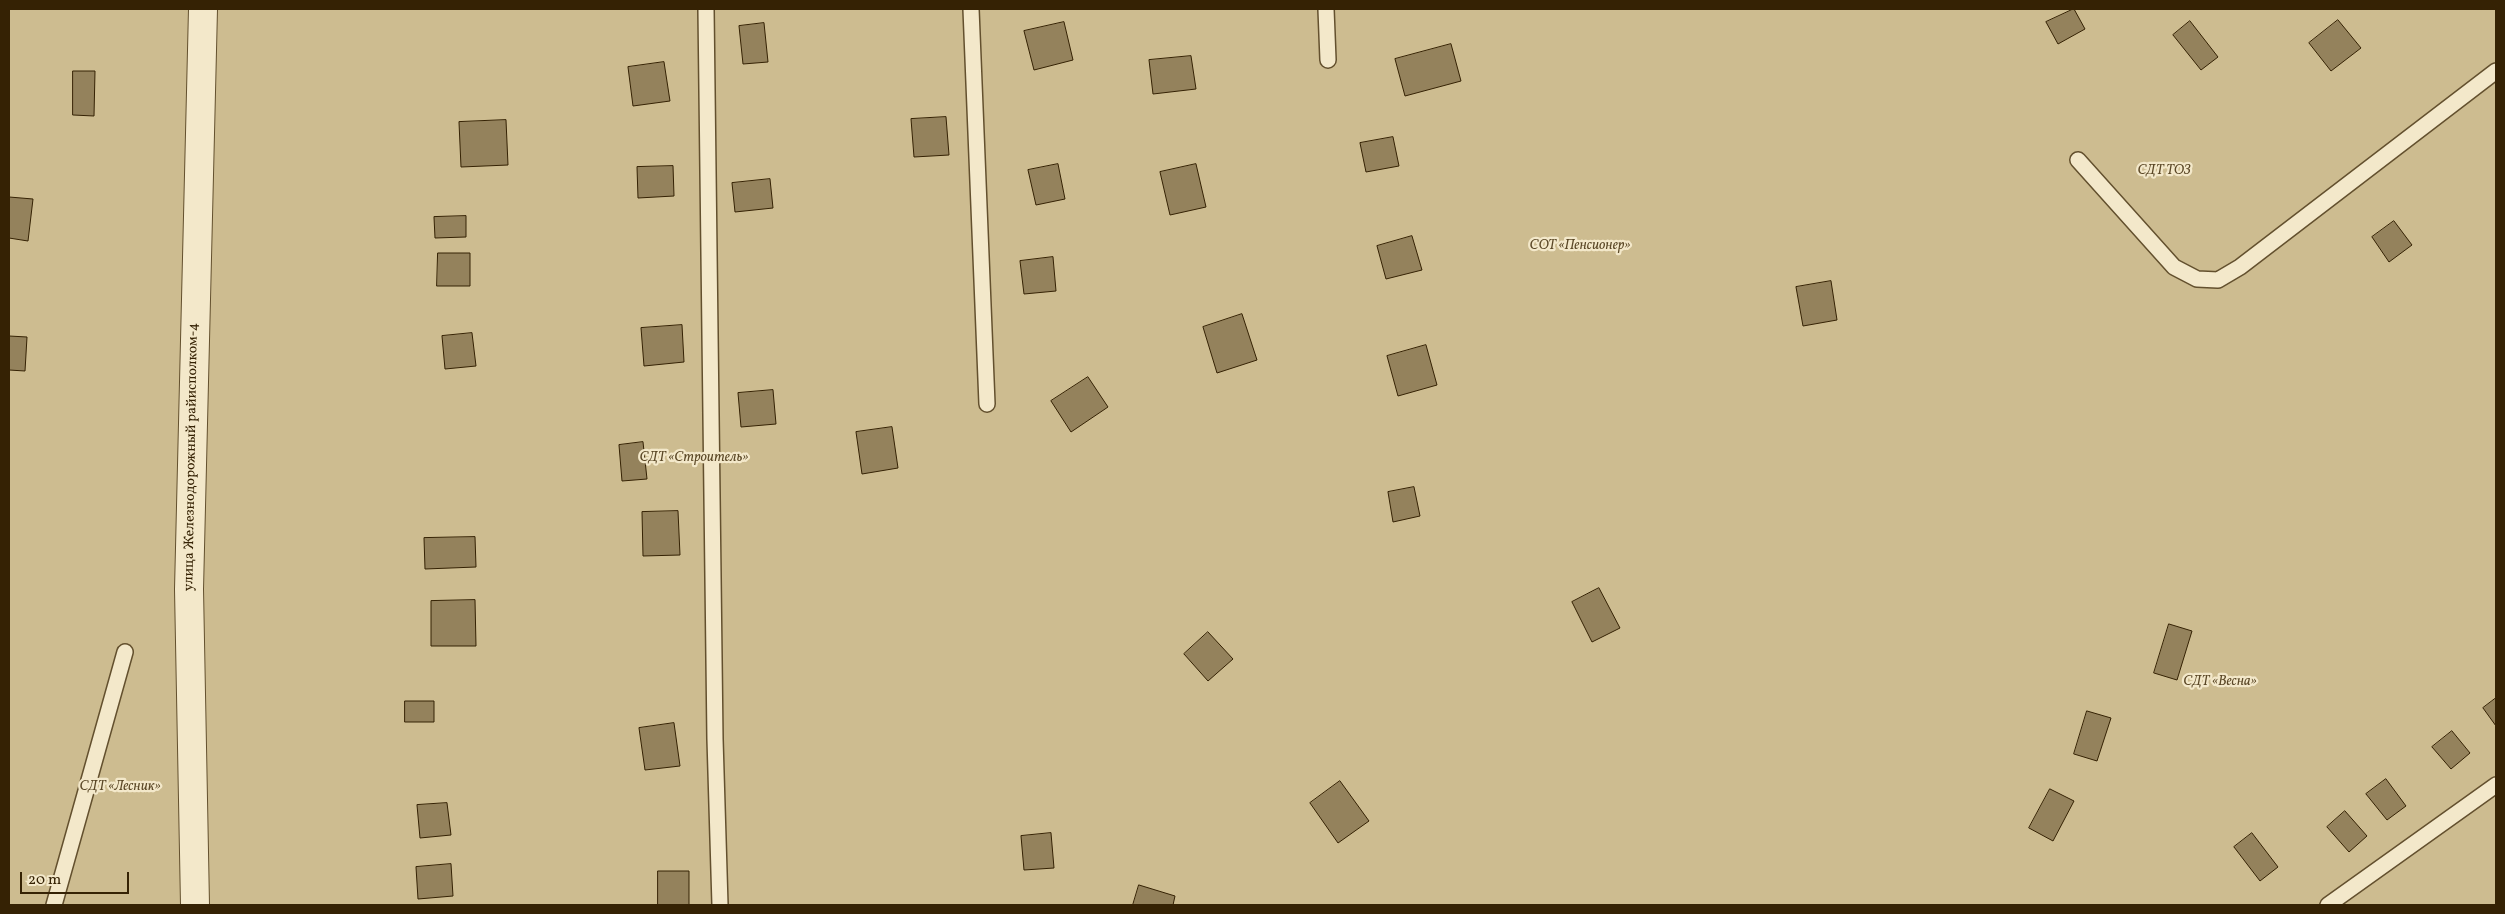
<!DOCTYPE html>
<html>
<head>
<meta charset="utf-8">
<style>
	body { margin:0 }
	#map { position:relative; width:2505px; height:914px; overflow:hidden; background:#ecdbad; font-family:Vollkorn,serif }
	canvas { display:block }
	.frame { position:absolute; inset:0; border:10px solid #352204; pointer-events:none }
	.scale { position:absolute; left:20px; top:872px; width:109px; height:22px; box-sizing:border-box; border:2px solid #352204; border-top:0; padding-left:6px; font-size:15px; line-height:18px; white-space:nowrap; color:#352204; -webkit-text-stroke:4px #f3e8ca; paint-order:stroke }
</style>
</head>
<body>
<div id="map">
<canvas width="2505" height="914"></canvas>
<div class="frame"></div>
<div class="scale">20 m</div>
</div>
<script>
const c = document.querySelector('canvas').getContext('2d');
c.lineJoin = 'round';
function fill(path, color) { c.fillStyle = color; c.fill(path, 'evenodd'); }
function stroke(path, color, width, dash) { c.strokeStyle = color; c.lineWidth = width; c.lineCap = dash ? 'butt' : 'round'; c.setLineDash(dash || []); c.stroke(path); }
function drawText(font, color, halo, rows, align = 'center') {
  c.font = font + ' Vollkorn,serif'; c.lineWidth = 4.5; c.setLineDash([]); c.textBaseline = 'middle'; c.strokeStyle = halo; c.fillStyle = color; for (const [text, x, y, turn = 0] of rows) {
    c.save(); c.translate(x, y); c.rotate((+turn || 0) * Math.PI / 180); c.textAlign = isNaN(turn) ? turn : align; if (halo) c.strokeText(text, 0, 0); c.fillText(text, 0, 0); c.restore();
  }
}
fill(new Path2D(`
	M9,9H2496V905H9Z`), '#cdbc90');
const building = new Path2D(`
	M2074,9L2085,29L2058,44L2046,22Z
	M2338,20L2361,48L2331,71L2309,43Z
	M2190,21L2218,57L2201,70L2173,35Z
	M1064,22L1073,60L1034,70L1024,31Z
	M764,23L768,62L743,64L739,26Z
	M1451,44L1461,81L1405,96L1395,59Z
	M1191,56L1196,89L1153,94L1149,60Z
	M664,62L670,101L633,106L628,67Z
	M73,71H95L94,116L73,115Z
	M946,117L949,155L914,157L911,119Z
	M506,120L508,165L461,167L459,122Z
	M1393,137L1399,166L1366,172L1360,143Z
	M1058,164L1065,199L1036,205L1028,170Z
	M1196,164L1206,207L1170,215L1160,172Z
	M673,166L674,196L638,198L637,167Z
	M770,179L773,208L735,212L732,183Z
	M9,197L33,199L28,241L9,238Z
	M466,216V237L435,238L434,217Z
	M2394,221L2412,245L2389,262L2372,237Z
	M1412,236L1422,270L1386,279L1377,246Z
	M438,253H470V286H437Z
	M1053,257L1056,291L1024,294L1020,261Z
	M1831,281L1837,320L1803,326L1796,287Z
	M1242,314L1257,360L1217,373L1203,327Z
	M682,325L684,362L644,366L641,328Z
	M472,333L476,366L445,369L442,336Z
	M9,336L27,337L25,371L9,370Z
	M1426,345L1437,385L1398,396L1387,356Z
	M1088,377L1108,407L1071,432L1051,401Z
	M773,390L776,424L741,427L738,393Z
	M892,427L898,468L862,474L856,432Z
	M643,442L647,479L622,481L619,445Z
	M1414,487L1420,516L1393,522L1388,492Z
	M678,511L680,555L643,556L642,512Z
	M475,537L476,567L425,569L424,538Z
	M1599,588L1620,628L1592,642L1572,602Z
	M475,600L476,646H431V601Z
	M2169,624L2192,631L2177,680L2154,673Z
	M1208,632L1233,659L1208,681L1184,654Z
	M2496,698V726L2483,708Z
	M405,701H434V722H405Z
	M2087,711L2111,718L2097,761L2074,754Z
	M674,723L680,766L645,770L639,728Z
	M2452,731L2470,753L2451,769L2432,747Z
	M2386,779L2406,806L2387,820L2366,794Z
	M1340,781L1369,821L1338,843L1310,803Z
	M2050,789L2074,801L2053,841L2029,828Z
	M447,803L451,835L420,838L417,805Z
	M2345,811L2367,836L2349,852L2327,827Z
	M1051,833L1054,868L1024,870L1021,836Z
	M2252,833L2278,867L2260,881L2234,847Z
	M451,864L453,896L418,899L416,867Z
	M658,871H689V905H658Z
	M1139,885L1175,896L1173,905H1133Z`);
fill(building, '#94825c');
stroke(building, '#352204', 1);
const lane = new Path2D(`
	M706,9L715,739L720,905
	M971,9L987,404
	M1326,9L1328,60
	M2078,160L2174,267L2197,279L2218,280L2240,267L2496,71
	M54,905L125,652
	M2328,905L2496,785`);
const street = new Path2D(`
	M195,905L189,589L203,9`);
stroke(lane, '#63502e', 18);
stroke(street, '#63502e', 30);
stroke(lane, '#f3e8ca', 15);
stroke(street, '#f3e8ca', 28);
drawText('italic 14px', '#5b4827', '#f3e8ca', [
	["СДТ ТОЗ",2164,171],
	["СОТ «Пенсионер»",1580,246],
	["СДТ «Строитель»",694,458],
	["СДТ «Весна»",2220,682],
	["СДТ «Лесник»",120,787]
]);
drawText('14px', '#352204', '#f3e8ca', [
	["улица Железнодорожный райисполком-4",192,457,-89]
]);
</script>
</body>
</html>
